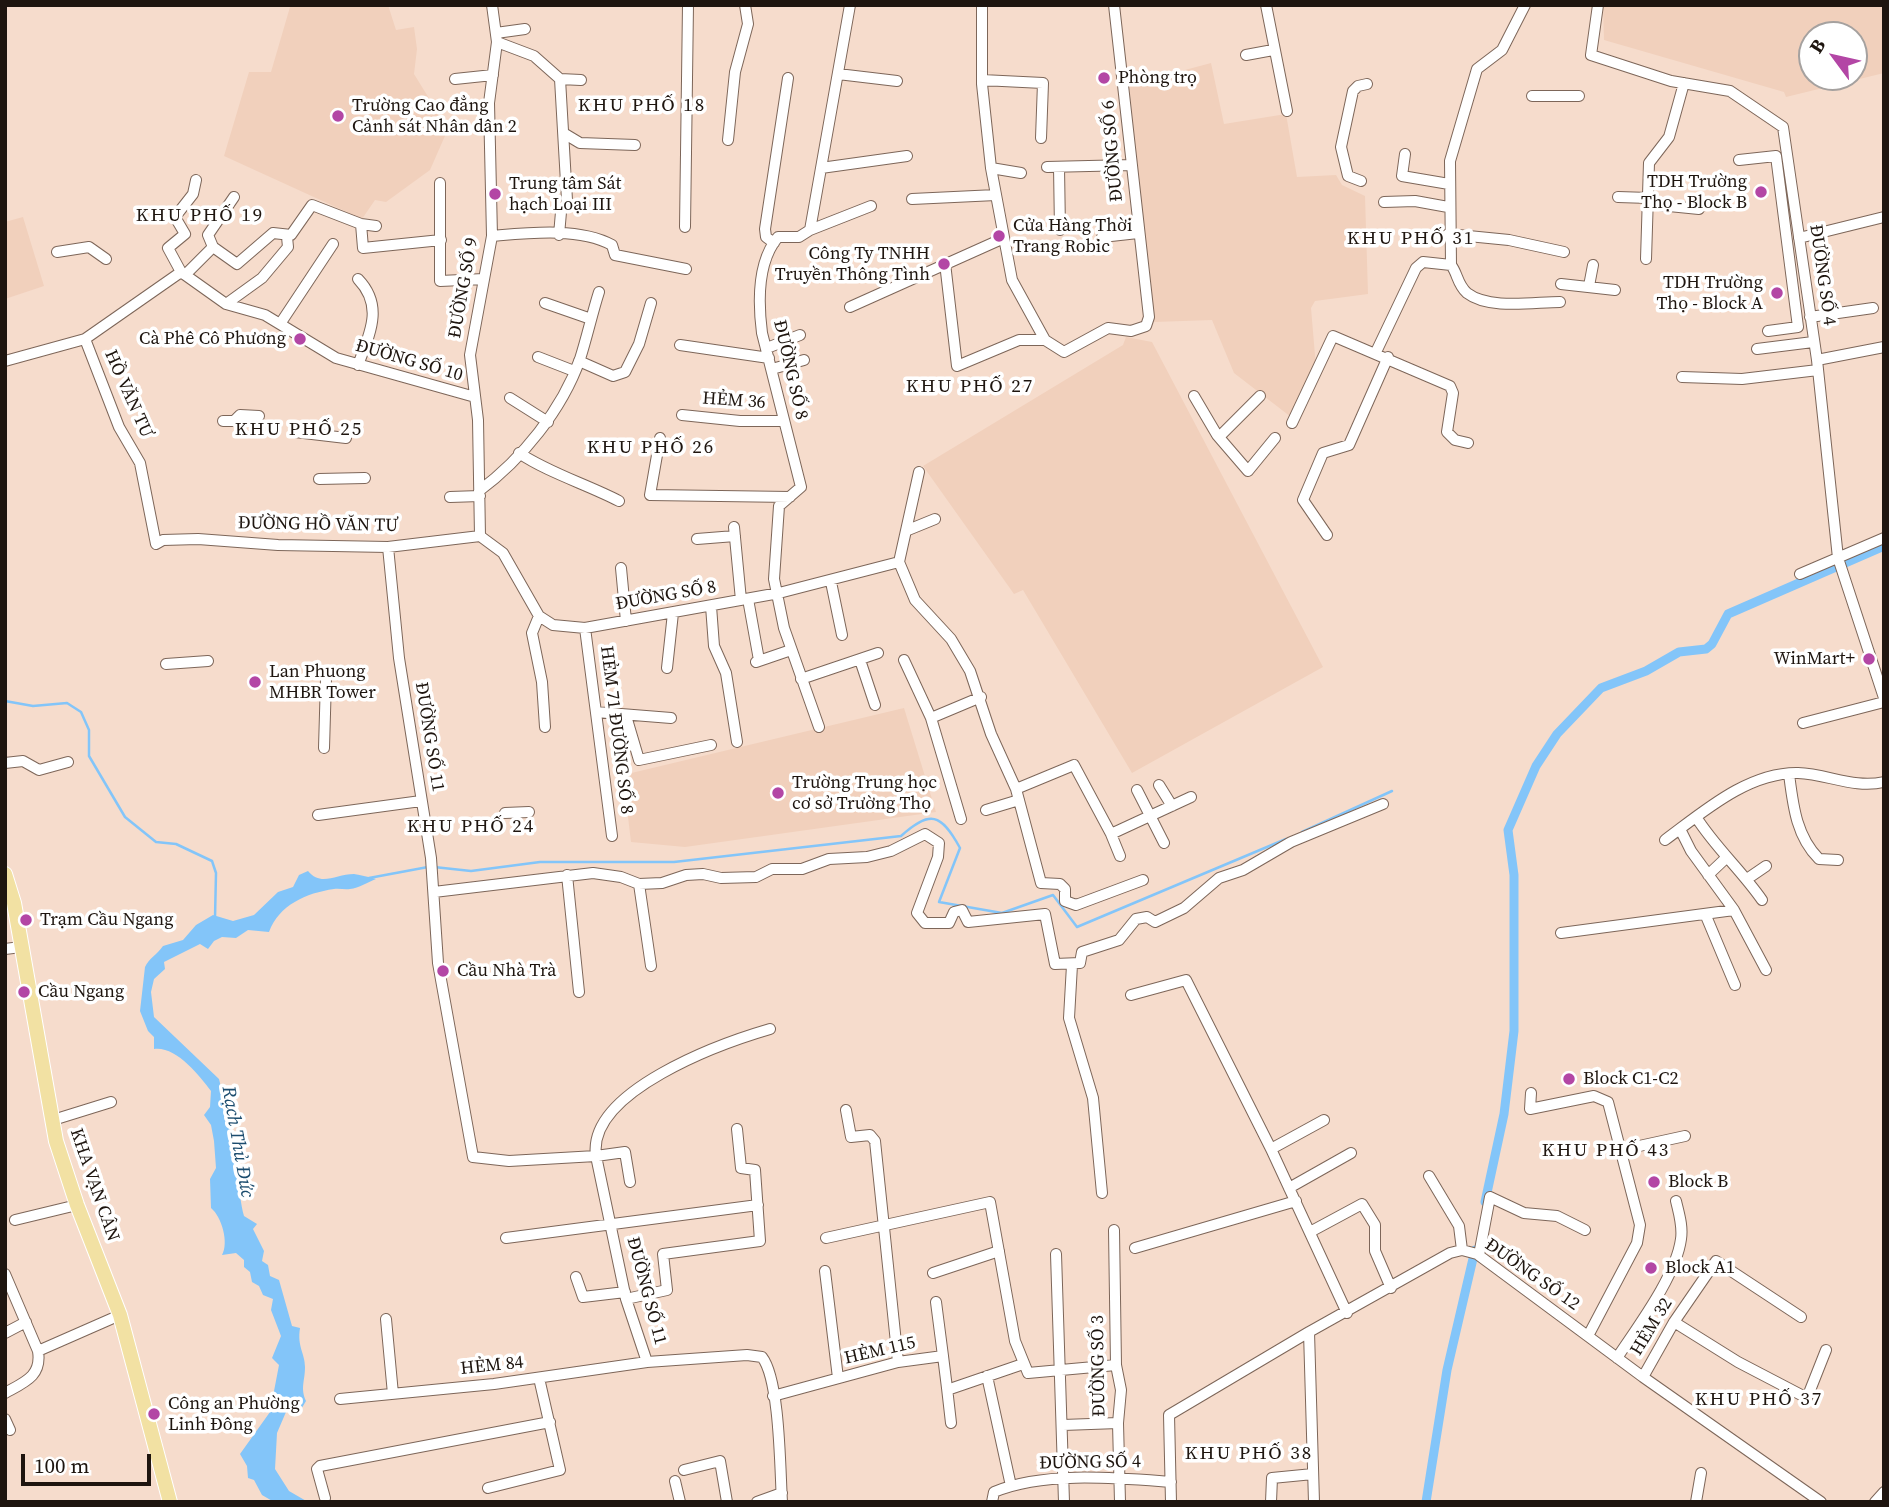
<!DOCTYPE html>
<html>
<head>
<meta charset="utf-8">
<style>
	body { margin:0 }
	#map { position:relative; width:1889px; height:1507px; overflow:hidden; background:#f6dccc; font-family:"Source Serif 4",serif }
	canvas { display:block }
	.frame { position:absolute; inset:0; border:7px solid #1e150f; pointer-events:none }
	.north { position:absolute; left:1798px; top:21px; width:70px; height:70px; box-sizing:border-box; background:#fff; border:2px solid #a5a19f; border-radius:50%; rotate:303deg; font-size:19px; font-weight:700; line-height:28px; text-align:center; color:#1e150f }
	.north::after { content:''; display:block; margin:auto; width:24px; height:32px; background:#b346a5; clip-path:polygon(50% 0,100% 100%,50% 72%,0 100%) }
	.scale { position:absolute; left:21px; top:1454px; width:130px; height:32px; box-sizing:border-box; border:4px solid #1e150f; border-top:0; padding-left:9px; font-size:21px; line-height:24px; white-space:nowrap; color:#1e150f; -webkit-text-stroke:5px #fff; paint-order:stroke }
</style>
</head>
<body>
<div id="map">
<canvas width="1889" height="1507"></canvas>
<div class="frame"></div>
<div class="north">B</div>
<div class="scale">100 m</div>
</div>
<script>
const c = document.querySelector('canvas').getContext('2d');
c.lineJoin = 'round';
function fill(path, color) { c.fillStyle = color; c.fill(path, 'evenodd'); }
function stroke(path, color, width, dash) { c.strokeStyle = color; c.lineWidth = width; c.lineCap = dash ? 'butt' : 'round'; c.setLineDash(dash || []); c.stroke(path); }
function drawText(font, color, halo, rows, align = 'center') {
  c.font = font + ' "Source Serif 4",serif'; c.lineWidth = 7; c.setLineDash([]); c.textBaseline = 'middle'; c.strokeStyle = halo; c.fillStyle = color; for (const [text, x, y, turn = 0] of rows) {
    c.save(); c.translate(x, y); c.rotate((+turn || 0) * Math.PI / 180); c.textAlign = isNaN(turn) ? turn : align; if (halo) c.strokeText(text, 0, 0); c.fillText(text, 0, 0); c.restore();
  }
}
fill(new Path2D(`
	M286,5H388L396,30L414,27L417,49L414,74L448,129L430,170L386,202L375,200L362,219L224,156L249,72H271L290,7Z
	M1603,5H1884V73L1786,97L1784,92L1604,40ZM1854,35V77H1812V35Z
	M1211,63L1224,124L1286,114L1297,177L1336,175L1342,185L1365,196L1368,294L1315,301L1311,308L1316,367L1291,417L1234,373L1212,320L1154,322L1129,85Z
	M23,217L44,286L5,299V222Z
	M1126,337L1152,342L1323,667L1132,773L1023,590L1014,594L923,466L1123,345Z
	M904,708L936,812L685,847L631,842L623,775Z`), '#f1d0bc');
fill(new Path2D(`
	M308,871C321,887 336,874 354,874C361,875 369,877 376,879C368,882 359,888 350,889C345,890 339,888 334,889C306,893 279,905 269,932L248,930L236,938L222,937L214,941L208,949L200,944L164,962L165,969L154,979L151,992L154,1017L219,1079L236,1148V1161L242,1167L238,1172C238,1183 241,1206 244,1216L257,1224L253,1229L264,1251L262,1261L268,1265L270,1276L279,1280L292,1326L300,1328C297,1347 305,1353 305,1367C305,1381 300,1388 306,1401L300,1411L286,1412L277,1433L275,1469L289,1491L308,1502H274L262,1495L254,1480L248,1478L247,1466L240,1454L270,1412L279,1365L272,1358L281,1336L271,1310L273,1299L263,1295L259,1286L252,1282L250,1272L244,1267V1260L236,1253L222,1255C229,1243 222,1217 211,1208L210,1179L216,1168L214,1141L211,1125L204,1115L210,1107L211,1091C199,1075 176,1046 154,1049V1037L148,1031L140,1011L145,967C149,958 157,955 163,946L183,940L196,925L213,915L233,921L254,915L278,892L293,887L299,875Z`), '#83c5f9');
stroke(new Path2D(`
	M5,701L33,706L67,703L81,712L89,730V756L125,817L156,842L176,844L212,861L216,873L215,918
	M1302,832L1392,791
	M434,867L471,871L540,862H674L901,836C930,810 941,813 960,848L939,902L1002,913L1053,895L1077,927L1286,839
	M369,878L428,867`), '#83c5f9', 2.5);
stroke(new Path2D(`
	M1485,1202L1504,1114L1514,1031V875L1508,830L1536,766L1557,734L1601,688L1646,671L1679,652L1706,649L1712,644L1728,614L1884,546
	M1426,1502L1447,1370L1475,1250`), '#83c5f9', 9);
const minor = new Path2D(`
	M982,5V84L991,168L1012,280L1045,340L1064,352L1108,328L1131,331L1146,326L1149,317L1114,5
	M1266,5L1287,111
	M1598,5L1591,55L1671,81L1730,91L1783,127L1817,360L1838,558L1884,698
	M496,33L525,29
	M497,42L534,56L560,79L581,80
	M1246,55L1273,50
	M838,74L897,81
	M455,79L493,75
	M560,79L567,200
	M982,80L1043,83L1041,138
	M1532,96H1579
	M565,134L580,143L635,145
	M728,140L735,72L748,24L745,5
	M1405,154L1402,176L1449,184
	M1739,160L1776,156L1798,327L1768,331
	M1047,167L1131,165
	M1059,167L1060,230
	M821,168L907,156
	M991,168L1021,173
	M1361,181L1348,176L1341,147L1353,91L1358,86L1367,84
	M440,183V281L484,279
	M1618,197L1649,198
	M912,199L996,195
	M1384,202L1415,201L1448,207
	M1649,204L1699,209
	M361,224L363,248L441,240
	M685,227L688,5
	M810,230L871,206
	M1448,234L1509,240L1564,252
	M559,235L561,212
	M492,236C528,233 579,227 612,245L615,255L686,269
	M1102,237L1138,233
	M1799,238L1884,217
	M774,243L766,237L765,229L788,78
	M213,247L208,235L234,197
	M57,252L89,247L106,259
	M1646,259L1649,163L1669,137L1684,83
	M945,263L957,366L1019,340H1045
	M1451,265L1450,161L1477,69L1502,50L1525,5
	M181,272L226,304L265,315L336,358L475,397
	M181,272L168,248L185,234L175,217L193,194L196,180
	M186,274L213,247L237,264L273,233L291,235L312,205L361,224L376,226
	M358,279C384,306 370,333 358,365
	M1561,284L1615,290
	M1589,286L1593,265
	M545,303L591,319
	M226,304L262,278L288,247L287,237
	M850,307L1004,238
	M1810,317L1873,308
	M280,324L333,244
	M85,339L119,427L140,463L156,544L163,540L198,539L278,545L388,547L480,536
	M680,345L769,358
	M767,348L800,335
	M1757,349L1813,342
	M1376,352L1416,268L1423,262L1451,265C1458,274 1457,284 1467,293C1489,310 1534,302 1560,302
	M538,357L574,371
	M1817,360L1884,347
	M5,361L85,339L181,272
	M579,361L613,376L625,372L639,344L651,303
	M772,369L804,360
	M1682,377L1742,379L1818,370
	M1194,396L1217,435L1248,471L1275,438
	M510,398L548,422
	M682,415L740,421H784
	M223,421H234L240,415L259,416
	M1292,423L1333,336L1450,386L1453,393L1447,432L1455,440L1468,443
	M295,432L346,438
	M1219,437L1260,396
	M660,438L650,495L790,497
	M519,453C549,473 586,484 619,501
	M319,479L365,478
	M479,491C522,459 562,410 580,359C587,337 592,314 599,292
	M450,497L480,496
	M734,527L741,600
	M908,530L935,519
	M1327,535L1303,500L1323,453L1349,445L1388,357
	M480,536L478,420L470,355L492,236L489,103L497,42L492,5
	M480,536L503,553L539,616L553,625L585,628L779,593L899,562
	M697,539L735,536
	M388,547L399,658L431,858L438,963L473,1157L509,1161L596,1156L626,1299L647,1362
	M899,562L915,600L951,639L970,671L991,734L1016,789L1041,883L1060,884L1065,889V901L1076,905L1143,880
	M899,562L919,472
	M621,568L626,621
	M1800,574L1884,538
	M831,582L842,635
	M748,599L759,660
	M711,606L714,646L726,673L737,742
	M539,616L532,633L542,682L545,727
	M585,628L612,836
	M860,660L875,705
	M904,660L931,718L961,819
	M756,662L791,650
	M166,664L208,661
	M667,668L673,613
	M801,679L878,653
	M596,712L671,718
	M626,716L639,760L711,745
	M931,718L981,697
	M1803,723L1884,702
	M819,727L784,628L774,579L779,506L801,487L762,333C758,302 757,262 778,237H799L810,230L850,5
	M324,748L326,679
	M5,763L23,761L39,770L68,762
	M1789,774C1793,805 1796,836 1819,859L1838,860
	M1159,785L1172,806
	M1016,789L1074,765L1111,834
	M1137,790L1164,843
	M986,810L1019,800
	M505,813L529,812
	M318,815L421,801
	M1696,817C1715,847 1741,870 1762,900
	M1680,829L1691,851L1734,910L1766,970
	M1665,840C1703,812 1748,772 1798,773C1828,774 1854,789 1884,782
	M1120,856L1111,834L1191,797
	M567,875L579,992
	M1708,875L1726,858
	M1747,879L1766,866
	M639,884L651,966
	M434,892L593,873L621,877L639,884L662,883L686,875L703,874L721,878L756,877L772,869H802L829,859L867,857L891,851L925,834L939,843L938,857L917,913L925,923H949L954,912L962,910L968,922L1045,914L1055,964L1080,963L1082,952L1119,940L1136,919L1147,917L1155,922L1184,908L1219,878L1243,870L1291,842L1383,804
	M1706,916L1735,985
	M1561,933L1734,910
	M5,949L21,947
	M1072,965L1069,1018L1093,1098L1102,1193
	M1131,995L1186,980L1271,1149L1347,1313
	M1531,1093L1530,1109L1594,1096L1608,1102L1640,1225L1637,1243L1588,1336
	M846,1110L851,1137L870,1135L875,1141L898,1362
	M53,1120L111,1102
	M1271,1149L1324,1120
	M1621,1150L1685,1136
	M1429,1176L1459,1226L1462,1250
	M630,1182L625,1152L596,1156C587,1091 722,1043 770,1029
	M1289,1188L1351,1153
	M15,1220L77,1205
	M1114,1230L1116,1365L1121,1390L1118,1423L1120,1502
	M1310,1232L1362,1204L1375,1225V1251L1391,1288
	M506,1238L758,1205
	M826,1238L990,1202L1015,1341L1028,1373L1116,1365
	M1135,1248L1296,1201
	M1056,1254L1064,1502
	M1479,1255L1490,1197L1524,1213L1557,1216L1585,1230
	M825,1271L838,1378
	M933,1273L999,1251
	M5,1274L38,1351
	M576,1277L583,1297L625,1292
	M626,1299L667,1290L663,1254L760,1241L755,1170L741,1168L737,1129
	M386,1319L393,1394
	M1674,1322L1738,1362L1807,1398L1826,1350
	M1309,1332L1314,1502
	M5,1333L26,1322
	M943,1356L947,1388L950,1389L1023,1364
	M1617,1358C1638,1326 1676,1276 1681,1239C1683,1226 1679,1214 1676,1201
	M987,1376L1011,1486
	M1643,1377L1674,1322L1716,1261L1801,1317
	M947,1388L951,1423
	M5,1393C25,1382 42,1376 38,1351L120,1315
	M773,1396L898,1362L943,1356L936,1302
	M340,1399L494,1384L647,1362L747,1355L762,1357C780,1380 780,1470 782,1502
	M5,1419L10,1430
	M1063,1425L1118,1423
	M684,1470L720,1461L727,1502
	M675,1481L680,1502
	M488,1488L560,1470L539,1378
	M325,1498L317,1469L320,1466L550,1422
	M757,1502L782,1493
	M992,1502L994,1492C1044,1471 1117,1478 1171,1482
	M1171,1502L1169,1415L1309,1332L1450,1253L1462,1250L1477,1254L1643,1377L1821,1502
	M1271,1502L1272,1478L1313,1474
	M1696,1502L1701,1473
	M1875,1502L1884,1492`);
const major = new Path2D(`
	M5,874L14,903L56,1141L77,1205L120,1315L170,1502`);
stroke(minor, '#7d6659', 12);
stroke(major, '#fff', 16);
stroke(minor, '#fff', 10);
stroke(major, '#f2e1a3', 14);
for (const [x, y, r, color] of [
	[1104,78,7,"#b346a5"],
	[338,116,7,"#b346a5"],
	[1761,192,7,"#b346a5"],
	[495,194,7,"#b346a5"],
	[999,236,7,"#b346a5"],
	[944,264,7,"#b346a5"],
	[1777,293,7,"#b346a5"],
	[300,339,7,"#b346a5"],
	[1869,659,7,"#b346a5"],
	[255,682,7,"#b346a5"],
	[778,793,7,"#b346a5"],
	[26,920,7,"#b346a5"],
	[443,971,7,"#b346a5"],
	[24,992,7,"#b346a5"],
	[1569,1079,7,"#b346a5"],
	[1654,1182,7,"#b346a5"],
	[1651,1268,7,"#b346a5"],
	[154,1414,7,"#b346a5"]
]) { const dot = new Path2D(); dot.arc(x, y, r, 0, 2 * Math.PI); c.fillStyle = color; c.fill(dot); stroke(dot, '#fff', 2.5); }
drawText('18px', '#1e150f', '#fff', [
	["Phòng trọ",1118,78],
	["Trường Cao đẳng",352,106],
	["Cảnh sát Nhân dân 2",352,127],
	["TDH Trường",1747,182,"right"],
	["Thọ - Block B",1747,203,"right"],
	["Trung tâm Sát",509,184],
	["hạch Loại III",509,205],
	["Cửa Hàng Thời",1013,226],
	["Trang Robic",1013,247],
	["Công Ty TNHH",930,254,"right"],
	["Truyền Thông Tình",930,275,"right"],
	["TDH Trường",1763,283,"right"],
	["Thọ - Block A",1763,304,"right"],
	["Cà Phê Cô Phương",286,339,"right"],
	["WinMart+",1855,659,"right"],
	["Lan Phuong",269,672],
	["MHBR Tower",269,693],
	["Trường Trung học",792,783],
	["cơ sở Trường Thọ",792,804],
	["Trạm Cầu Ngang",40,920],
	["Cầu Nhà Trà",457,971],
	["Cầu Ngang",38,992],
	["Block C1-C2",1583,1079],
	["Block B",1668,1182],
	["Block A1",1665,1268],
	["Công an Phường",168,1404],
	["Linh Đông",168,1425]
], 'left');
drawText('18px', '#1e150f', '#fff', [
	["ĐƯỜNG SỐ 6",1113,151,-95],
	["ĐƯỜNG SỐ 4",1822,275,82],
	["ĐƯỜNG SỐ 9",464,288,-80],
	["ĐƯỜNG SỐ 10",409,361,16],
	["ĐƯỜNG SỐ 8",790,370,77],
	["HỒ VĂN TƯ",128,394,66],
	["HẺM 36",734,401,4],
	["ĐƯỜNG HỒ VĂN TƯ",318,525,1],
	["ĐƯỜNG SỐ 8",666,596,-10],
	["HẺM 71 ĐƯỜNG SỐ 8",616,730,83],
	["ĐƯỜNG SỐ 11",429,737,81],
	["KHA VẠN CÂN",94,1185,71],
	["ĐƯỜNG SỐ 12",1532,1275,35],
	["ĐƯỜNG SỐ 11",646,1291,75],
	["HẺM 32",1652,1327,-59],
	["HẺM 115",880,1351,-13],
	["HẺM 84",492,1366,-6],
	["ĐƯỜNG SỐ 3",1099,1366,-91],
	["ĐƯỜNG SỐ 4",1090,1463,-1]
]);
c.letterSpacing = '2px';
drawText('19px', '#1e150f', '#fff', [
	["KHU PHỐ 18",642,106],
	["KHU PHỐ 19",200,216],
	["KHU PHỐ 31",1411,239],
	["KHU PHỐ 27",970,387],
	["KHU PHỐ 25",299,430],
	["KHU PHỐ 26",651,448],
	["KHU PHỐ 24",471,827],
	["KHU PHỐ 43",1606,1151],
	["KHU PHỐ 37",1759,1400],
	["KHU PHỐ 38",1249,1454]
]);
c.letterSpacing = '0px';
drawText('italic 19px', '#1b4c6e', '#fff', [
	["Rạch Thủ Đức",237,1142,80]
]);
</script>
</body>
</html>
